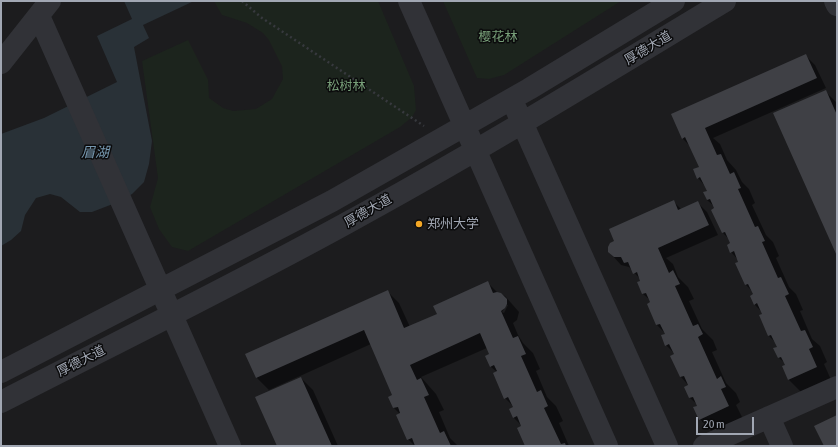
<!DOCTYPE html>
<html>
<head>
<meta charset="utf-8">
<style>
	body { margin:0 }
	#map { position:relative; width:838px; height:447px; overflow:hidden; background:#101012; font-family:"Asap Condensed",sans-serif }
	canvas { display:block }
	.frame { position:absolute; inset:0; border:2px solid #a1a7b3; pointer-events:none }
	.scale { position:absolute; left:696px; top:417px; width:58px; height:18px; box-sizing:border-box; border:2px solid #a1a7b3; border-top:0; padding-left:5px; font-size:12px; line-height:14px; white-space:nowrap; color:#a1a7b3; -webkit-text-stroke:3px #0b0b0c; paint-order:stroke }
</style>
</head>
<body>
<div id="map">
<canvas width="838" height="447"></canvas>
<div class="frame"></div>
<div class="scale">20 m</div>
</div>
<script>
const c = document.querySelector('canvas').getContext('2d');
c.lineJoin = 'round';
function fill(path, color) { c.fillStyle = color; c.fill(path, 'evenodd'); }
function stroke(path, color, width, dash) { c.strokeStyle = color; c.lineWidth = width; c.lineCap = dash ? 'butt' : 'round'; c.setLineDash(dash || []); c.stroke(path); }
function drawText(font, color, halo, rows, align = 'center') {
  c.font = font + ' "Asap Condensed","Noto Sans SC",sans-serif'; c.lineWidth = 3; c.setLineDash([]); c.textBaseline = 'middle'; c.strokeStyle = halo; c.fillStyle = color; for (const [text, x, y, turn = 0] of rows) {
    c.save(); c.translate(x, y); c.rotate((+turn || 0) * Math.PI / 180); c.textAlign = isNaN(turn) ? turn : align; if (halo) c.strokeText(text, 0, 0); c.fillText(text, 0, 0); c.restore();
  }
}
fill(new Path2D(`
	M1,1H837V446H1Z`), '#1c1c1e');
fill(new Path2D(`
	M214,1H378L414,86L416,110L412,117L400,127L188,251L172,247L159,229L150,207L158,178L142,61L188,40L208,80L209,98L223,108L233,111L256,109L272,99L283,79L282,66L269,40L263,33L247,23L222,15Z
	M443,1H621L504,75L489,79L477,78Z`), '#1c241d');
fill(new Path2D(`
	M124,1H194L143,25L149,38L134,47L152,141L149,164L144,182L132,194L118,202L92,212H80L61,197L50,194L36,198L25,215L21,231L11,240L1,246V134L44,118L117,82L97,36L132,19Z`), '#293137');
fill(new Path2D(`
	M805,55L815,65L826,88L713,138L720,144L727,160L736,170L742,182L749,189L755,203L752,205L766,235L773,242L779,256L776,258L789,287L796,294L803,310L800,311L812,339L820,346L827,362L824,364L832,382L804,395L788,379L787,365L779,358L778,348L776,343L769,336L760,316L763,314L762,312L755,305L751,296L755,295L754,293L746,285L740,262L731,252V244L730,240L723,233L715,207L707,200L708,191L705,186L698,178L694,170L700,167L690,146L682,138Z
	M825,91L837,103V253Z
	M673,201L682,210L698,203L707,212L718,235L666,258L673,264L678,277L688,287L694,299L689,301L702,329L713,340L717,350L712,352L726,383L736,393L740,402L736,405L744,421L715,434L700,419L699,406L690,398L688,385L681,377L671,356L675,354L666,345V334L657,325L648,304L651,301L643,294L638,283L642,281L629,267L621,265L611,254Z
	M488,283L499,294L505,296L519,312L517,320L513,323L518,335L523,343L533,353L540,369L536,371L547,397L556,406L563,421L559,423L569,446H526L523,427L514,418L510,410L514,407L505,398L497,372L491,367L487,356L490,354L487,348L421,377L436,394L444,410L439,412L450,438L458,446H415L408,439L400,414L394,408L390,398L394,396L371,344L269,390L257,378L247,354L387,291L399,303L410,327L438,314ZM506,305H508L504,313L502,312Z
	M301,378L313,390L338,446H278Z`), '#0007');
fill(new Path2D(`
	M806,54L817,78L705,128L717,155L721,154L730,174L734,172L741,188L738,189L755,227L758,226L765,241L762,242L778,278L781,277L789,294L785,296L801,331L805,330L813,347L809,349L817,367L788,380L782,366L785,365L781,357L778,358L773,348L777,347L771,335L768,336L759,315L762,314L757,303L754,305L750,296L753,294L748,284L745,285L735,263L738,262L734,251L730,253L727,245L730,243L725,232L722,233L711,210L714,208L710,199L707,200L703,192L707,191L700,177L697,179L693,169L699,167L685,137L682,139L671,114Z
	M826,90L837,115V256L773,113Z
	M674,200L678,210L698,201L709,225L658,248L669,273L673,270L680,284L675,286L693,326L698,324L703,334L698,337L717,379L721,376L726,387L721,389L729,406L699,420L693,407L697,406L693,397L689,398L684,387L688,385L684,376L680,377L670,356L674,354L669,344L665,346L661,335L665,334L660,324L656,325L647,304L650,302L646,293L642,294L637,282L640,281L637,272L633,274L628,262L624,263L621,257H614L608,252V247L610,243L614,241L609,229Z
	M488,281L493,293L497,292L501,293L507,299V304L505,308L501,311L513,338L518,336L526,354L521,356L537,392L541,390L548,406L544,408L561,444L565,443L566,446H525L517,428L521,426L517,416L513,418L509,409L513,407L508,397L504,399L493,373L497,371L494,365L490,367L485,356L489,354L480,333L410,365L417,380L421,378L429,395L424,397L440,433L444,431L451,446H415L412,438L407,440L396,415L400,413L398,407L393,408L388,397L392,395L364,330L256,378L245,354L388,290L404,328L437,314L433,306Z
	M301,377L332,446H277L255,397Z
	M837,415V446H824L814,426Z`), '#3f4045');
stroke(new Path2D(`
	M242,1L262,18L424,126`), '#37393e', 2.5, [2, 3]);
stroke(new Path2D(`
	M409,1L607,446
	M835,1L837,5
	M39,16L230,446
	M1,63L50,1
	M516,109L667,446
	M1,372L332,201L529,89L674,1
	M1,402C116,343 232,286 345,224C474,154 599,77 725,1
	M769,417L782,446
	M704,446L837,387`), '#313237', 22);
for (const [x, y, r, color] of [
	[419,224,4,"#f4a725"]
]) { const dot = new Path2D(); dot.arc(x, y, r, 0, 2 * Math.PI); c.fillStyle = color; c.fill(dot); stroke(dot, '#0b0b0c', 1.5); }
drawText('13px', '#779e78', '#0b0b0c', [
	["樱花林",498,37],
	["松树林",346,86]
]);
drawText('13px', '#a1a7b3', '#0b0b0c', [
	["厚德大道",648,48,-31],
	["厚德大道",368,211,-30],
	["厚德大道",81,361,-27]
]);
drawText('13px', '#a1a7b3', '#0b0b0c', [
	["郑州大学",427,224]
], 'left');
drawText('italic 14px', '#7697af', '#0b0b0c', [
	["眉湖",95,153]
]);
</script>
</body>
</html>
